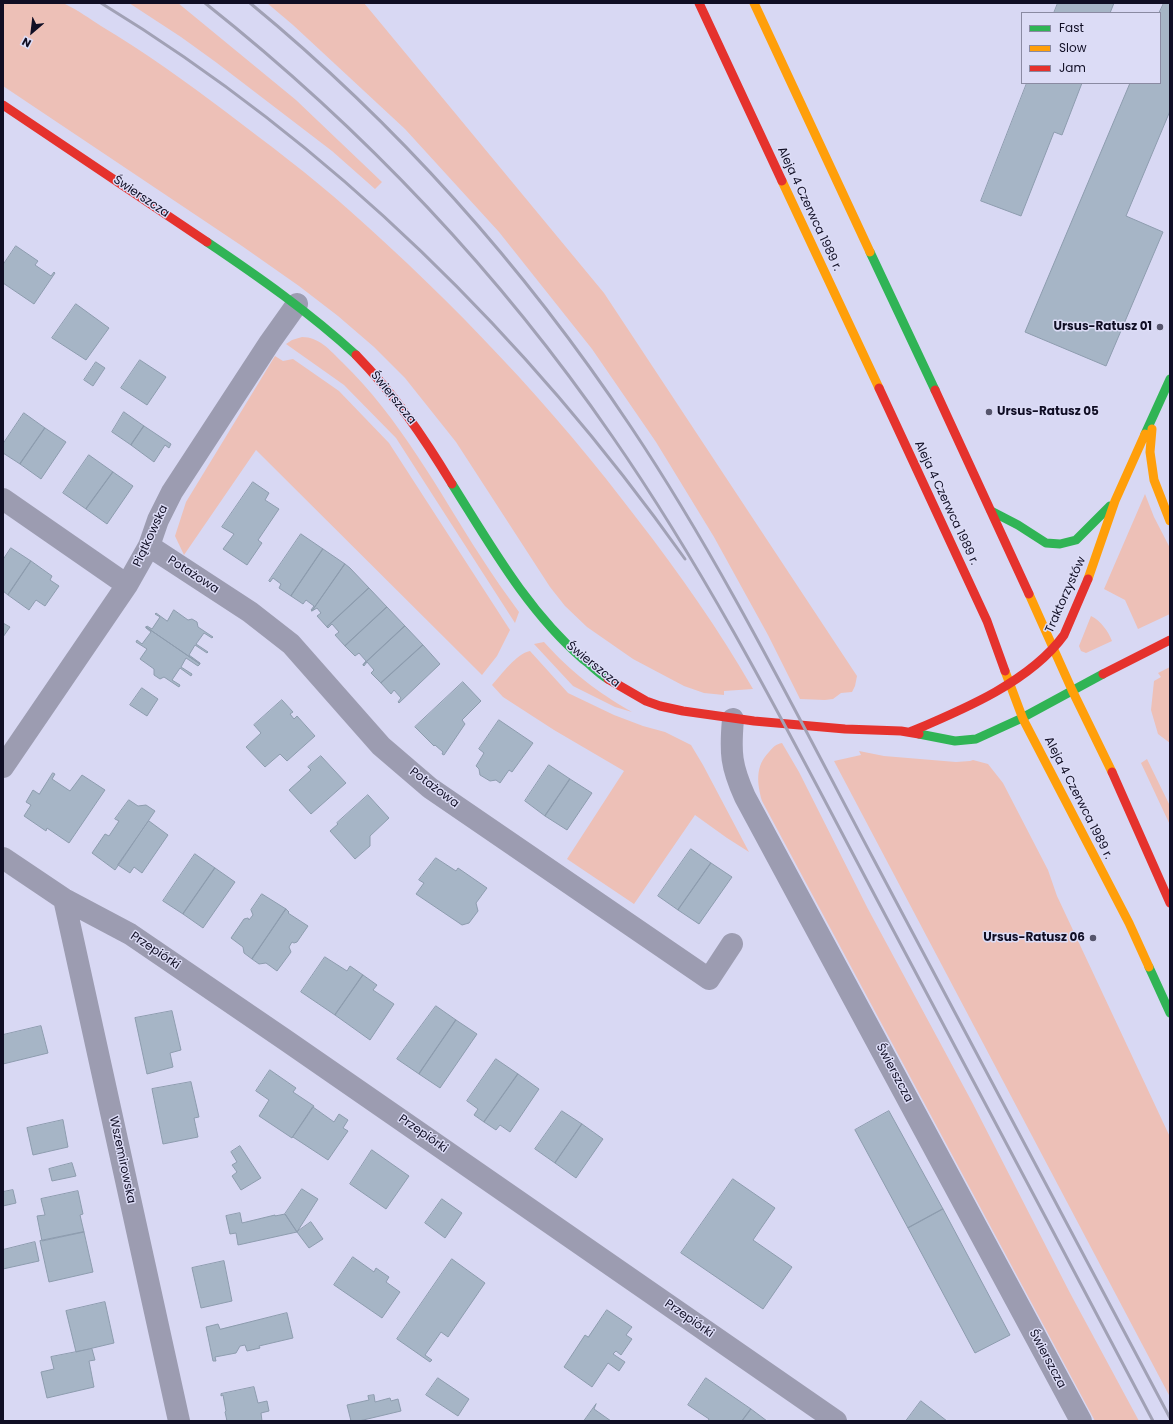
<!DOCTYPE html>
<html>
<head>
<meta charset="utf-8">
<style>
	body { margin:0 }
	#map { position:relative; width:1173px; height:1424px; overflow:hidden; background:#d8d8f3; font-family:Poppins,sans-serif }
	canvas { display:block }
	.frame { position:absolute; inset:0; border:4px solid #100e24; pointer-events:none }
	.legend { position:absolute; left:1021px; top:12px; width:140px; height:72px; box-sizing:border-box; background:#dcdcf6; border:1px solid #8a8aa2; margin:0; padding:5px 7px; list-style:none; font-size:12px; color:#100e24 }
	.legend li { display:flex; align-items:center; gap:8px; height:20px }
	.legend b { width:20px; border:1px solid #8a8aa2 }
	.north { position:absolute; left:12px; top:12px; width:40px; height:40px; -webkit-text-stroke:3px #dcdcf6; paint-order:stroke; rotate:208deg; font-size:11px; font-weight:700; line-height:16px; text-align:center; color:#100e24 }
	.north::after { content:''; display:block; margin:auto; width:14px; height:18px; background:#100e24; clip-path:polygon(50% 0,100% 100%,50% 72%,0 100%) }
</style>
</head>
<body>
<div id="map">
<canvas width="1173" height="1424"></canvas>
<div class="frame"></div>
<ul class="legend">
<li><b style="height:5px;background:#30b455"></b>Fast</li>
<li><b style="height:5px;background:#ff9f0a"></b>Slow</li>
<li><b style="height:5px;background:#e5322d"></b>Jam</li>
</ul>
<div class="north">N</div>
</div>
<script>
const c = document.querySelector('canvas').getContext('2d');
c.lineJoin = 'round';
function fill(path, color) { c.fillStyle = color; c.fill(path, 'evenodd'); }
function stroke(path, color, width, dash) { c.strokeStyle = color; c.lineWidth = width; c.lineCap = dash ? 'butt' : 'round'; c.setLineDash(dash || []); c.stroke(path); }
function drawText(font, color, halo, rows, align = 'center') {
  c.font = font + ' Poppins,sans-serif'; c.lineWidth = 3; c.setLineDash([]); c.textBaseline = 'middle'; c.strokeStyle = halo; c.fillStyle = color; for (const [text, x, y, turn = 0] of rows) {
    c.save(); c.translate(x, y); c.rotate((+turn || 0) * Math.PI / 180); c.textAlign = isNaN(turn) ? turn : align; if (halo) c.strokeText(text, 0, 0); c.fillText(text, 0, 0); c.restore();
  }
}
fill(new Path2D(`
	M3,3C15,3 57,0 65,4C78,10 90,19 101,26C145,52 186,82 226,112C268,144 310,175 349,210C455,304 553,407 638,520C680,574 719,630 753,689L724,691V695L704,693L684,686L633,659L587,627L565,606L550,587L456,442L405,378L374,347L338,316L299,286L242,246L3,86Z
	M129,3H178L296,100L382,182L375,189L332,151L217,63L181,37Z
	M267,3H364L604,293L857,676L855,686L852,692L841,693L833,699L825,700L800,699L768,635L714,537L656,442L592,349L499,232L405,129L293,25Z
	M302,337C319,337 330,350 342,362C400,418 438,490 481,557C493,576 506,594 519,612L515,623L396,438L344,385L286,344L292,340Z
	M275,356L283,361L293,359L339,391L389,443L510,630L497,656L482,675L256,450L184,555L175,536L186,502Z
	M1145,494L1154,517L1170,548V614L1138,629L1125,600L1104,589Z
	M1091,616C1101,621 1108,631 1112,641L1086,653L1081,651L1079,646Z
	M544,642C571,672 597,692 632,712L615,707L573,686L534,644Z
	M530,651L568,693L614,715L643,726L665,732L691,745L703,765L749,852L727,838L695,815L634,904L567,859L624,771L554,730L503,697L492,685C502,674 516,654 530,651Z
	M1170,667V743L1158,734L1151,710L1154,681L1161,677L1158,673Z
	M782,743L799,772L868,909L972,1102L1070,1293L1139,1421H1095L762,801C757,783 755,766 769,752C773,747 776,744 782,743Z
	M859,751L884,756L956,762L970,761L973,760L988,764L1003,783L1048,870L1057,896L1170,1137V1397L834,761L861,755Z
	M1147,759L1170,806V825L1141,763Z`), '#edc0b7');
const building = new Path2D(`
	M1058,3H1114L1110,13H1054Z
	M1164,3H1170V111L1126,216L1163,232L1106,366L1025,332L1130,83H1160L1159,13Z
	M1027,83H1082L1062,135L1054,132L1021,216L981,201Z
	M16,246L38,261L35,265L51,276L54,272L55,273L34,304L3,283V265Z
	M76,304L109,328L86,360L52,338Z
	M140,360L166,377L147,405L121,388Z
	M96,362L105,368L93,386L84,380Z
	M124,412L144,426L131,445L112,432Z
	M24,413L45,428L20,464L3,453V444Z
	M144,426L171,444L169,448L165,445L154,462L131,445Z
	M45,428L66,442L41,479L20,464Z
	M89,455L113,472L86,509L63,493Z
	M113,472L133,486L107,524L86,509Z
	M253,482L269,493L265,500L279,509L258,540L262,543L247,565L223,549L234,534L222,527Z
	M301,534L323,549L291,596L279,588L281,584L273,578L270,582L269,581Z
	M11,548L31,561L8,595L3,591V560Z
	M323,549L345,564L312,611L311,610L314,606L306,600L303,604L291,596Z
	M31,561L52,576L50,580L59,586L45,606L36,600L29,610L8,595Z
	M345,564L350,568L369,588L327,627L317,616L321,613L317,608L312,611Z
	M369,588L387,607L345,646L335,635L339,632L332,624L328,628L327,627Z
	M387,607L405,626L363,665L366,661L359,653L355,656L345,646Z
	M174,610L188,620L192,619L197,622L198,627L213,637L212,638L204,633L196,644L208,652L207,653L195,645L189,655L200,663V664L146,627L147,626L152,629L160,617L155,614L156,613L167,621Z
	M3,623L10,627L3,637Z
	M405,626L423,645L381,683L371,673L374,670L367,662L364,666L363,665Z
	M146,627L200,664L198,666L186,658L181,667L192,674L191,676L180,668L172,680L180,685L179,687L164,677L160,679L154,675V669L140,659L147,649L136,642L137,640L142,644L151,632L146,628Z
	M423,645L440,664L399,703L398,702L401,698L394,690L391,694L381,683Z
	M463,682L481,701L462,720L465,724L444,755L442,754L443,752L435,745L434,746L415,727Z
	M142,688L158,699L147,716L130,705Z
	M282,700L293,712L290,714L294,719L297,716L315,736L287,761L280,754L265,767L246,747L261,733L254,725Z
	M499,720L533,743L512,772L509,770L500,783L496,780L490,781L480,775L479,769L476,766L484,753L479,749Z
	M321,756L346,783L311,814L289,790L311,770L308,767Z
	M549,765L570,779L545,816L525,801Z
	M53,773L55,774L52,779L70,791L82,775L105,790L69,843L47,828L46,831L24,816L31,805L26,802L33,790L39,794Z
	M570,779L592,793L567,830L545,816Z
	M368,795L389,818L370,836V846L355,859L330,831L338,824L337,823Z
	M129,800L138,806L146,805L155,811L115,870L92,853L105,834L109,836L119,821L115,819Z
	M149,821L168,835L142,873L134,867L130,873L118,865Z
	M691,849L711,863L678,910L658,896Z
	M195,854L215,868L183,914L163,901Z
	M436,858L456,871L458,868L487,888L476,903L478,911L469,923L462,925L416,894L424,883L419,880Z
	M711,863L732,877L699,924L678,910Z
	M215,868L235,882L203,928L183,914Z
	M262,894L286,909L252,959L244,953L243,947L231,938L244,919L248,918L249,920L253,915L251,910Z
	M286,909L289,912L288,913L308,926L297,942L294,943L292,942L289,947L291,952L277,971L266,963L259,964L252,959Z
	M325,957L347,971L350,966L363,975L335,1015L301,992Z
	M363,975L377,985L373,990L394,1004L370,1040L335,1015Z
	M436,1006L456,1020L419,1074L397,1059Z
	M172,1011L181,1050L170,1053L173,1067L147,1074L135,1018Z
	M456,1020L477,1034L440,1088L419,1074Z
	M41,1026L48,1053L3,1064V1035Z
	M496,1059L518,1074L484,1122L474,1115L478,1109L467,1101Z
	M270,1070L296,1088L293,1092L314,1106L292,1138L259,1116L269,1100L256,1091Z
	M518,1074L539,1089L510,1132L500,1125L496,1130L484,1122Z
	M191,1082L199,1117L194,1118L198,1137L163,1144L152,1089Z
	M313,1107L334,1122L339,1114L348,1120L343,1128L348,1131L328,1160L293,1137Z
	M562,1111L582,1124L555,1163L535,1149Z
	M889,1111L943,1209L908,1228L855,1130Z
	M63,1120L68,1147L33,1155L27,1128Z
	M582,1124L603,1139L576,1178L555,1163Z
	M240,1146L261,1178L241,1190L232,1176L237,1172L232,1165L237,1162L231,1152Z
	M372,1150L409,1176L386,1209L350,1184Z
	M72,1163L76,1176L52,1181L49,1169Z
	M733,1179L775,1208L753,1240L792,1267L763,1309L681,1253Z
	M302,1189L318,1199L297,1232L285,1214Z
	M13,1190L16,1203L3,1206V1192Z
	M78,1191L83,1214L80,1215L84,1232L42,1241L37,1216L45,1215L41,1199Z
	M442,1199L462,1213L445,1238L425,1223Z
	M943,1209L1010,1335L975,1353L908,1228Z
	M240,1213L242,1223L275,1215V1216L285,1214L297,1232L238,1245L236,1233L230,1234L226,1216Z
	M311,1222L323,1239L309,1248L297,1232Z
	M84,1232L93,1272L49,1282L40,1241Z
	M35,1242L39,1261L3,1269V1250Z
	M353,1257L374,1272L376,1268L389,1277L386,1282L400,1292L382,1318L334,1285Z
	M452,1259L485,1283L448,1337L441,1332L425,1355L432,1360L430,1362L397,1339Z
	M224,1261L232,1301L201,1308L192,1268Z
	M105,1302L114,1343L76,1352L66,1311Z
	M607,1310L632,1327L626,1335L632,1339L621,1355L616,1351L613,1354L625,1362L619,1371L608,1363L592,1387L564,1367L585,1335L588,1337Z
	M287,1313L293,1338L259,1346L260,1348L247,1351L245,1345L240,1346L236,1353L215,1357L216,1361H213L206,1327L218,1324L220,1329Z
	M92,1349L95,1360L89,1361L94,1387L47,1398L41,1372L54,1369L51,1357Z
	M438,1378L469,1399L458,1416L426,1395Z
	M706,1378L751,1409L742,1421H708L709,1419L688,1405Z
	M254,1387L258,1403L267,1401L269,1411L261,1413L262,1421H227L225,1412L226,1411L223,1395L221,1396V1394Z
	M374,1395L375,1402L390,1398L391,1401L398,1399L401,1411L359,1421H351L347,1405L369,1400L368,1396Z
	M921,1401L947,1421H906Z
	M596,1404L594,1409L611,1421H584Z
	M751,1409L767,1421H742Z`);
fill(building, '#a6b5c6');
stroke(building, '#8d9cae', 1);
stroke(new Path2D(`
	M3,499L127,585
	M149,546L250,612L291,644L381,746L430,788L709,979L732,944
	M733,719C730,753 731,766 745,797L1081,1421
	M3,767L127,585L149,546L158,520L172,492L270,342L297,304
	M3,858L64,899L130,934L284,1039L836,1421
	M64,899L179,1421`), '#9c9cb1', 22);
stroke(new Path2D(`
	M207,242C259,277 309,312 356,355
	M870,252L935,390
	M1145,434L1170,379
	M452,484C491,546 528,612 584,660C592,666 599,674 608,679
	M991,511L1018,525L1046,543L1060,544L1076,540L1110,506
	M919,734L955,741L976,739L1020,719L1103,674
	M1149,967L1170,1013`), '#30b455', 9);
stroke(new Path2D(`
	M754,3L870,252
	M782,181L879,388
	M1152,429L1150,452L1154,480L1170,521
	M1088,579L1115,501L1145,434
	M1029,594L1072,690L1112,772
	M1005,671L1023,719L1129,923L1149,967`), '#ff9f0a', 9);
stroke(new Path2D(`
	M699,3L782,181
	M3,105L207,242
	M356,355C395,395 423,436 452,484
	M879,388L987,621L1005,671
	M935,390L1029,594
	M1103,674L1170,640
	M608,679L646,701L660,706L683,711L754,721L845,729L901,731L919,734
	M910,732C962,710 1030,682 1064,635L1088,579
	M1112,772L1170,903`), '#e5322d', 9);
stroke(new Path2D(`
	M101,3C332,144 529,339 685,559
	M205,3C361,127 499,272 612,436C716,586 797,749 882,909C973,1080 1063,1250 1153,1421
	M250,3C398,125 525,268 631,427C722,563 797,715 874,860C972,1046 1071,1232 1170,1418`), '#a1a1b5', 3);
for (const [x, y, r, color] of [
	[1160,327,4,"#56556c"],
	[989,412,4,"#56556c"],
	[1093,938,4,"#56556c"]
]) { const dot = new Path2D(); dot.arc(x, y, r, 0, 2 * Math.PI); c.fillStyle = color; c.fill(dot); stroke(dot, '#dcdcf6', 1.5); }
drawText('12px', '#100e24', '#dcdcf6', [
	["Świerszcza",141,197,34],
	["Aleja 4 Czerwca 1989 r.",809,209,65],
	["Świerszcza",393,398,51],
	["Aleja 4 Czerwca 1989 r.",946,503,65],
	["Piątkowska",151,536,-65],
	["Potażowa",193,575,33],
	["Traktorzystów",1066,595,-66],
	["Świerszcza",593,665,39],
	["Potażowa",434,788,37],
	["Aleja 4 Czerwca 1989 r.",1078,798,63],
	["Przepiórki",155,951,34],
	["Świerszcza",894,1073,62],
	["Przepiórki",423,1134,35],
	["Wszemirowska",122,1160,78],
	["Przepiórki",689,1319,35],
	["Świerszcza",1047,1359,62]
]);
drawText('bold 12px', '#100e24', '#dcdcf6', [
	["Ursus-Ratusz 01",1152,327],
	["Ursus-Ratusz 05",997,412,"left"],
	["Ursus-Ratusz 06",1085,938]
], 'right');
</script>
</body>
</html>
